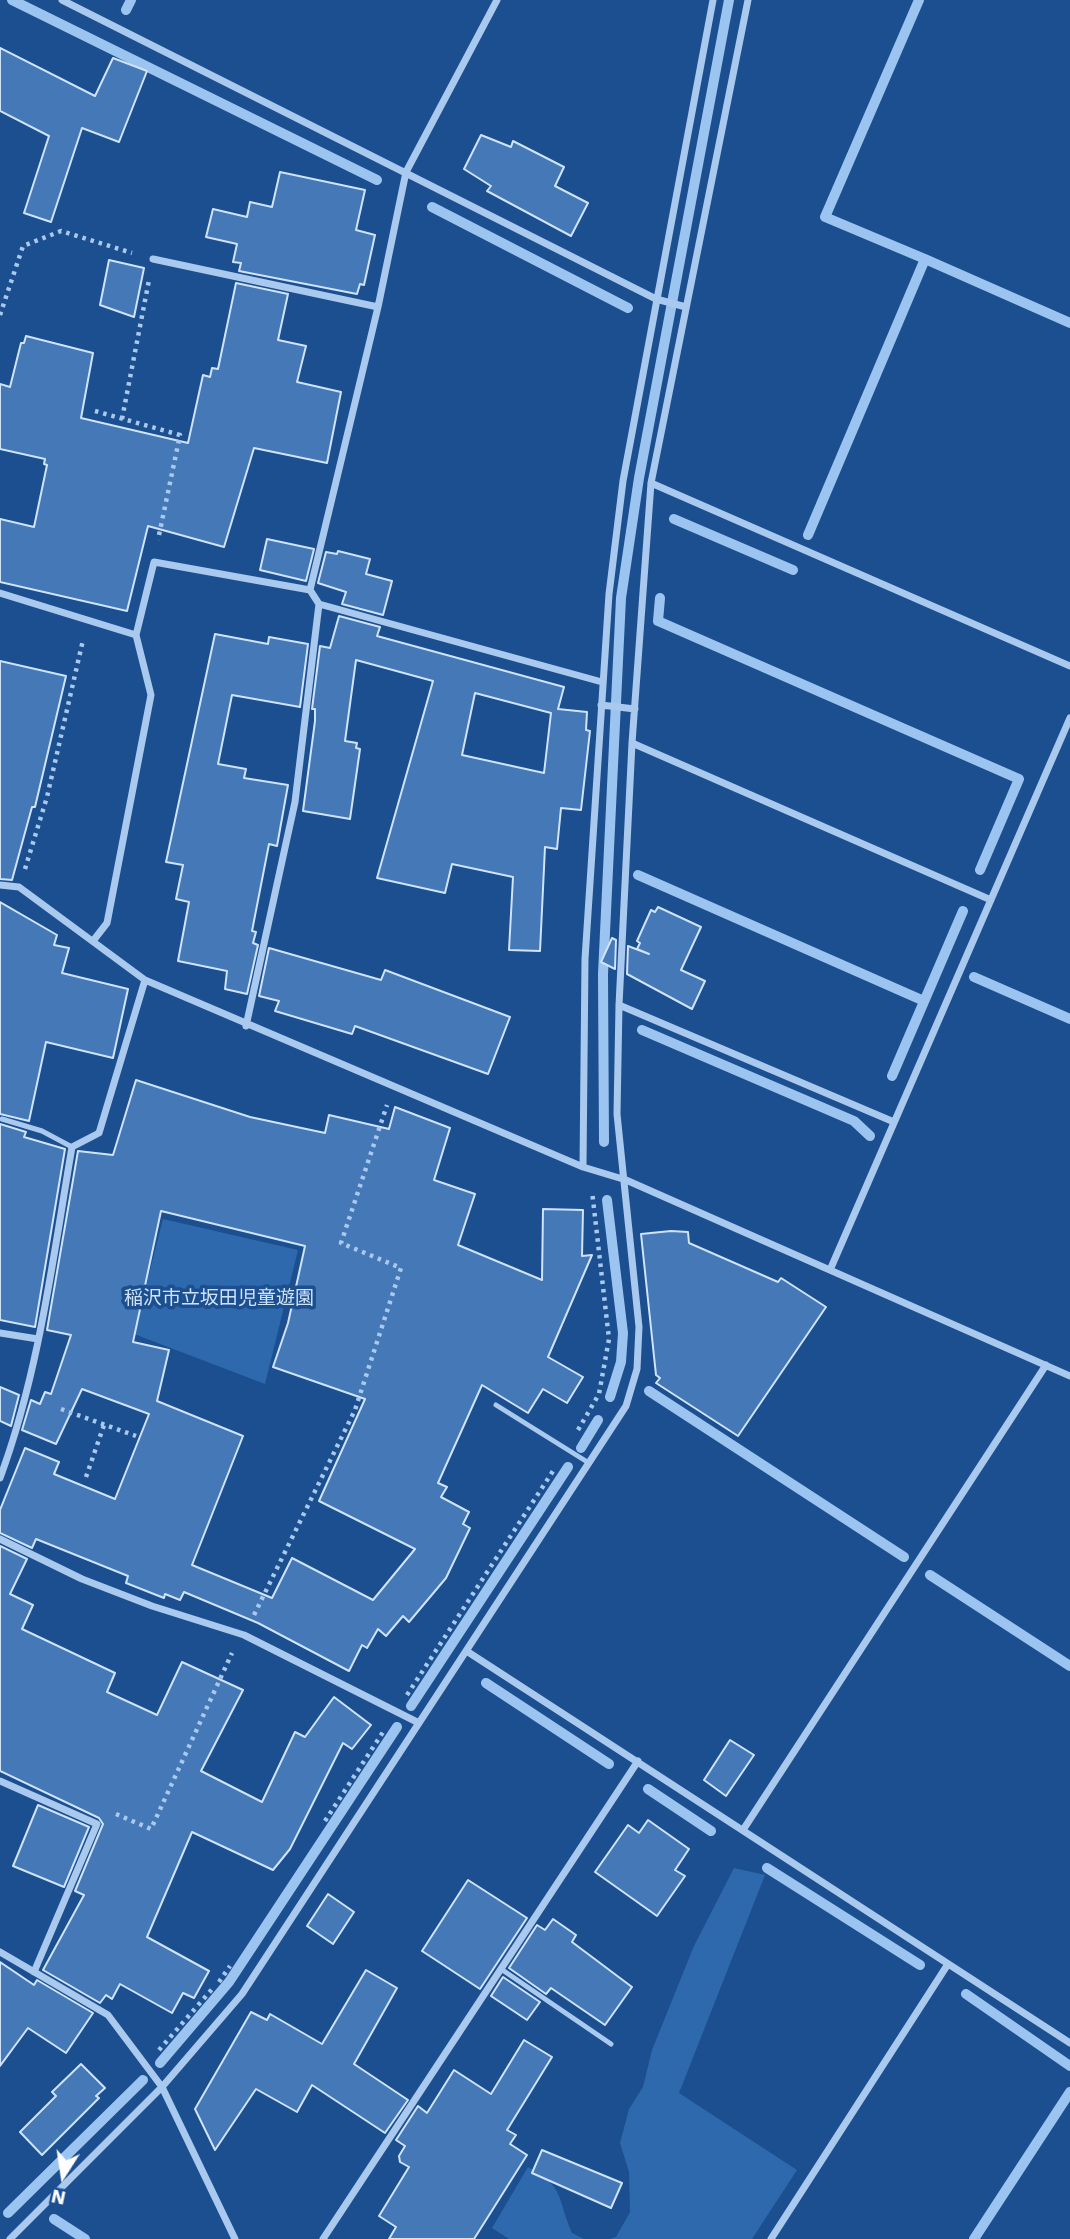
<!DOCTYPE html>
<html>
<head>
<meta charset="utf-8">
<style>
	body { margin:0 }
	#map { position:relative; width:1070px; height:2239px; overflow:hidden; background:#1b4f8f; font-family:"Work Sans",sans-serif }
	canvas { display:block }
	.north { position:absolute; left:28px; top:2141px; width:70px; height:70px; -webkit-text-stroke:5px #1b4f8f; paint-order:stroke; rotate:192deg; font-size:19px; font-weight:700; line-height:28px; text-align:center; color:#fff }
	.north::after { content:''; display:block; margin:auto; width:24px; height:32px; background:#fff; clip-path:polygon(50% 0,100% 100%,50% 72%,0 100%) }
</style>
</head>
<body>
<div id="map">
<canvas width="1070" height="2239"></canvas>
<div class="north">N</div>
</div>
<script>
const c = document.querySelector('canvas').getContext('2d');
c.lineJoin = 'round';
function fill(path, color) { c.fillStyle = color; c.fill(path, 'evenodd'); }
function stroke(path, color, width, dash) { c.strokeStyle = color; c.lineWidth = width; c.lineCap = dash ? 'butt' : 'round'; c.setLineDash(dash || []); c.stroke(path); }
function drawText(font, color, halo, rows, align = 'center') {
  c.font = font + ' "Work Sans","Noto Sans JP",sans-serif'; c.lineWidth = 7; c.setLineDash([]); c.textBaseline = 'middle'; c.strokeStyle = halo; c.fillStyle = color; for (const [text, x, y, turn = 0] of rows) {
    c.save(); c.translate(x, y); c.rotate((+turn || 0) * Math.PI / 180); c.textAlign = isNaN(turn) ? turn : align; if (halo) c.strokeText(text, 0, 0); c.fillText(text, 0, 0); c.restore();
  }
}
fill(new Path2D(`
	M163,1219L298,1250L265,1384L134,1334Z
	M734,1868L765,1875L679,2093L797,2170L752,2239H610L616,2237L630,2212L629,2172L620,2143L629,2109L643,2087L652,2050L694,1946Z
	M528,2167C565,2186 557,2199 572,2233L584,2239H509L492,2228Z`), '#2e69ad');
stroke(new Path2D(`
	M12,0L377,180
	M919,0L825,217L925,259
	M126,10L131,0
	M432,207L628,308
	M674,519L793,570
	M808,535L925,259L1070,323
	M660,598L658,621L1019,779L980,870
	M638,875L924,1001
	M974,977L1070,1019
	M642,1030L854,1121L870,1136
	M892,1076L963,911
	M604,1142L603,974L621,598L639,478L729,0
	M607,1200L623,1333L621,1362L610,1397
	M649,1391L904,1557
	M581,1448L598,1420
	M930,1575L1070,1666
	M486,1683L609,1764
	M411,1706L568,1467
	M648,1789L711,1831
	M767,1868L920,1965
	M966,1994L1070,2066
	M160,2063L229,1982L397,1727
	M8,2213L143,2080
	M54,2219L85,2239
	M974,2239L1070,2092`), '#9cc4f0', 10);
const building = new Path2D(`
	M0,48L95,96L113,58L147,71L119,142L82,128L51,222L24,213L49,136L0,111Z
	M481,135L511,147L513,141L564,167L555,186L588,203L571,236L487,191L491,186L464,169Z
	M280,172L365,190L356,230L375,235L364,285L360,284L357,294L239,271L241,263L233,262L237,244L206,237L213,209L247,217L250,202L272,207Z
	M109,260L144,268L134,317L100,305Z
	M236,283L288,294L278,340L306,346L297,382L341,392L327,463L254,448L224,547L148,526L127,611L0,582V519L34,527L47,465L44,464L45,459L0,449V384L10,387L21,343H24L26,336L93,353L81,418L188,443L203,375L210,377L212,368L218,369Z
	M267,539L314,549L306,581L260,570Z
	M338,551L370,559L366,574L392,581L383,615L342,604L346,592L318,583L326,552L337,554Z
	M339,616L380,627L377,636L564,687L558,709L587,712L586,730L590,731L581,810L561,808L557,849L545,847L540,951L509,950L513,877L452,864L445,893L377,878L433,681L356,660L345,741L357,743L356,748L360,749L350,819L303,811L315,721V709H312L320,646L330,648ZM475,693L551,713L544,773L462,755Z
	M215,634L268,644L269,637L308,644L300,707L232,695L218,764L246,769L244,778L288,785L277,846L269,844L252,931L256,932L253,943L258,945L247,994L225,989L227,971L178,961L189,902L176,899L183,865L166,862Z
	M0,661L66,676L35,807H32L12,880L0,879Z
	M0,902L57,935L54,945L69,948L62,973L128,989L113,1058L46,1042L29,1121L0,1114Z
	M658,907L701,927L681,970L705,981L692,1009L627,974L628,946L649,954L637,949L640,943L637,941L651,910L655,912Z
	M612,938L616,940L615,969L601,962Z
	M269,948L381,980L385,970L510,1017L488,1074L355,1026L352,1034L275,1011L279,1001L259,996Z
	M136,1080L250,1117L325,1133L329,1115L389,1129L395,1107L450,1128L434,1180L475,1194L458,1245L542,1280L543,1209L583,1210L582,1256L592,1255L548,1357L583,1377L567,1403L543,1389L528,1413L482,1385L438,1483L447,1487L441,1497L469,1512L463,1524L470,1528L446,1578L409,1622L403,1616L386,1636L378,1629L367,1648L362,1645L349,1671L258,1623L184,1592L180,1600L165,1594L164,1598L126,1583L128,1576L36,1539L32,1548L0,1533V1510L25,1448L59,1462L54,1474L115,1499L149,1414L82,1389L56,1444L22,1430L31,1400L40,1404L45,1392L51,1394L71,1335L47,1330L78,1151L113,1155ZM161,1211L305,1246L288,1323L273,1367L365,1399L319,1501L415,1549L373,1600L292,1558L272,1598L192,1565L243,1436L157,1401L169,1350L133,1342Z
	M0,1124L26,1132L24,1137L65,1149L35,1327L0,1320Z
	M671,1231L688,1232L689,1243L778,1282L781,1278L826,1307L738,1436L656,1383L660,1378L656,1375L641,1234Z
	M0,1387L19,1395L11,1426L0,1421Z
	M0,1546L27,1559L10,1594L33,1605L22,1629L115,1673L107,1692L157,1715L182,1662L243,1690L201,1771L262,1802L295,1732L305,1737L334,1697L371,1725L352,1749L343,1743L290,1849L273,1870L192,1832L147,1937L209,1971L194,1998L183,1993L172,2013L120,1984L112,1999L106,1995L100,2003L43,1970L84,1895L75,1891L103,1824L99,1818L0,1771Z
	M730,1740L754,1755L726,1796L704,1780Z
	M38,1805L89,1827L64,1887L13,1866Z
	M648,1820L689,1849L675,1870L685,1876L657,1916L595,1872L628,1825L639,1833Z
	M468,1880L527,1918L480,1989L422,1951Z
	M328,1894L354,1912L333,1944L307,1926Z
	M553,1919L576,1935L572,1942L632,1987L605,2025L551,1988L546,1994L509,1968L537,1925L545,1930Z
	M0,1962L34,1985L37,1980L93,2013L66,2053L28,2028L0,2066Z
	M366,1970L397,1988L354,2064L408,2100L385,2133L312,2085L297,2112L256,2089L215,2150L195,2109L251,2012L267,2020L270,2014L322,2044Z
	M503,1977L540,2002L527,2020L491,1996Z
	M524,2040L552,2057L507,2130L516,2135L510,2144L527,2155L474,2239H389L396,2227L379,2216L409,2167L400,2162L399,2156L405,2146L396,2140L418,2106L427,2113L454,2070L491,2094Z
	M81,2064L105,2088L96,2096L99,2098L42,2155L20,2132L56,2096L52,2092Z
	M542,2150L622,2183L611,2208L532,2173Z`);
fill(building, '#4478b7');
stroke(building, '#cfe3fa', 2);
stroke(new Path2D(`
	M0,315L23,246L61,231L132,253
	M95,411L180,435L158,540
	M122,419L149,280
	M25,869L47,797L83,640
	M61,1409L136,1436
	M578,1430L599,1394L609,1339L592,1191
	M86,1477L104,1425
	M254,1615L355,1410L401,1268L341,1243L387,1105
	M407,1695L555,1468
	M116,1814L151,1829L232,1653
	M325,1821L385,1729
	M219,1982L230,1966
	M159,2050L213,1988`), '#a9c9ee', 4.5, [3.5, 5]);
stroke(new Path2D(`
	M2,1119L42,1131L72,1147
	M496,1405L589,1463
	M501,1969L611,2044`), '#a9c9ee', 5);
stroke(new Path2D(`
	M62,0L656,299L686,307
	M153,259L378,307
	M651,483L1070,666
	M0,593L136,635L154,562L310,590
	M319,604L602,682
	M601,705L635,709
	M632,743L991,900
	M0,885L19,887L145,980L583,1167L626,1180L1070,1376
	M93,941L107,923L151,695L136,635
	M619,1005L894,1122
	M246,1026L295,802L319,604L310,590L378,307L406,172L497,0
	M583,1167L585,959L609,594L623,481L713,0
	M830,1270L1070,718
	M0,1333L38,1339
	M0,1478C39,1373 53,1257 72,1147L99,1133L145,980
	M0,1539L82,1579L152,1606L244,1635L419,1723
	M468,1652L1070,2043
	M0,1781L97,1824L34,1972
	M743,1830L1046,1365
	M0,1952L108,2015L162,2087L235,2239
	M10,2239L162,2087L242,1994L626,1406L637,1369L639,1327L617,1114L619,1005L632,743L651,483L748,0
	M323,2239L638,1761
	M771,2239L948,1964`), '#a9c9ee', 7);
drawText('19px', '#cfe3fa', '#1b4f8f', [
	["稲沢市立坂田児童遊園",219,1298]
]);
</script>
</body>
</html>
